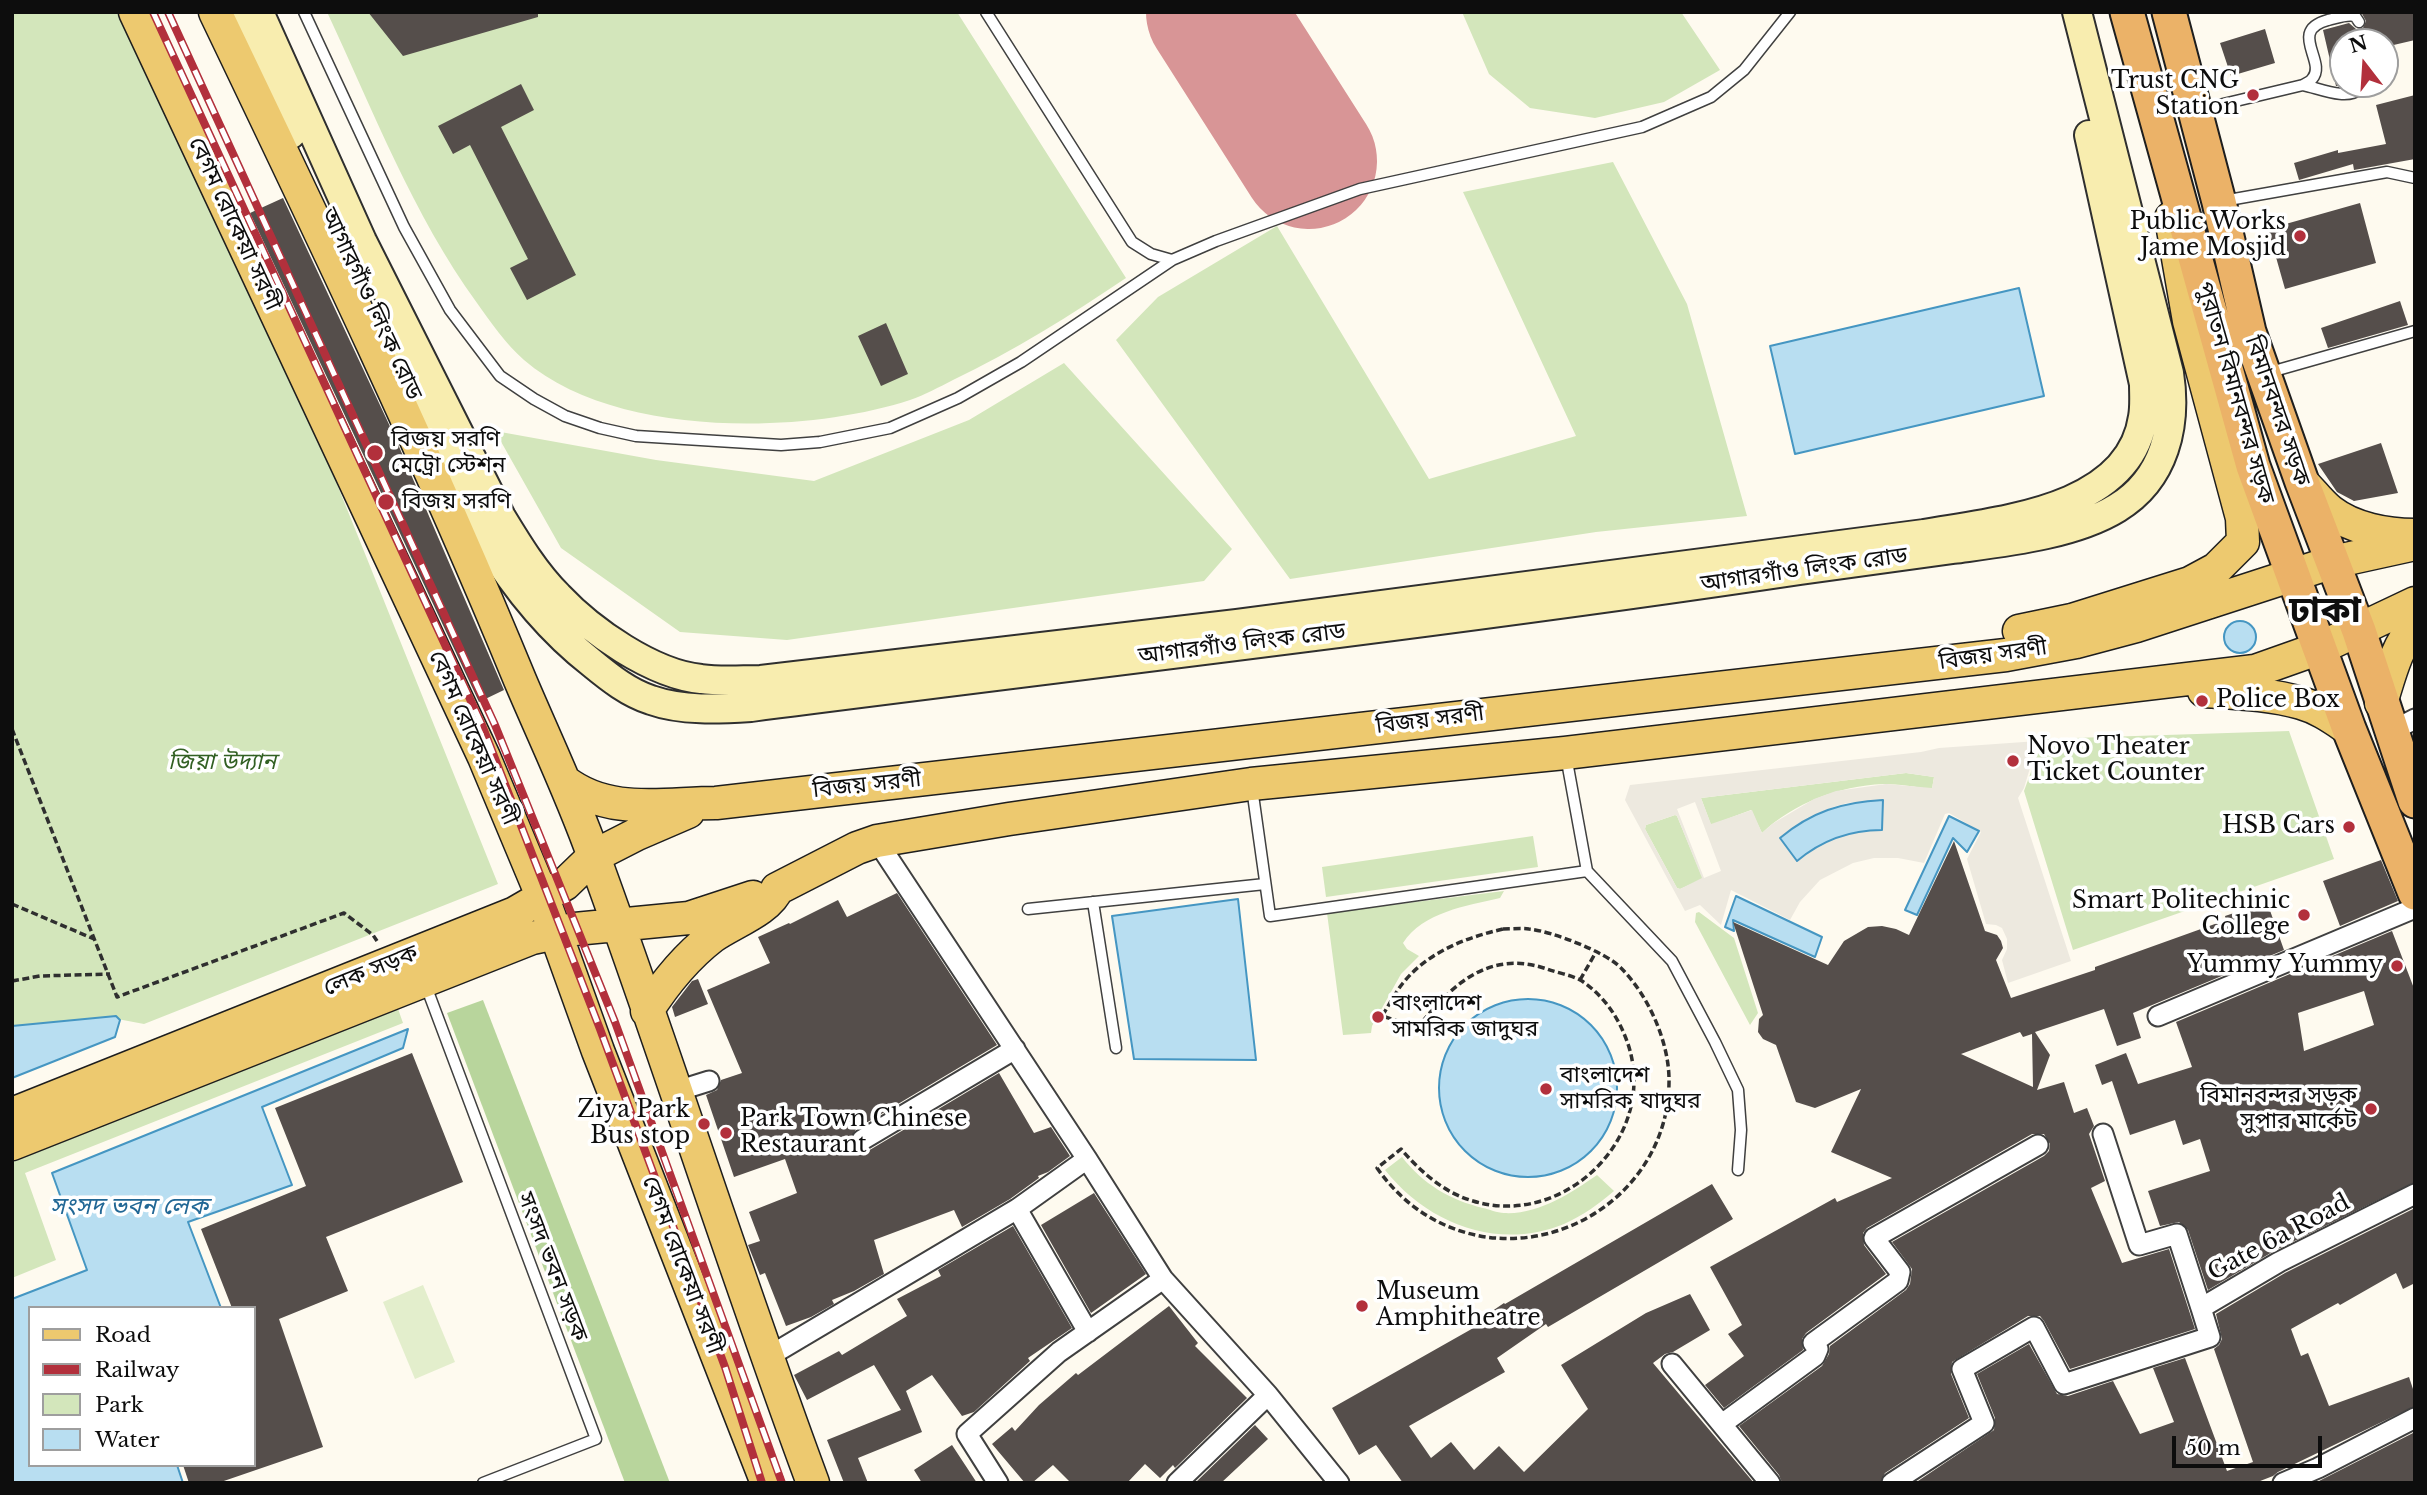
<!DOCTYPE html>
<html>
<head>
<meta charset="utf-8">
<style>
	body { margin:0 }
	#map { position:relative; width:2427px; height:1495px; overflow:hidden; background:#fefaef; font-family:"Libre Baskerville",serif }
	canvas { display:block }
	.frame { position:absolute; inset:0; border:14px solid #0d0d0d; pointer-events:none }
	.legend { position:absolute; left:28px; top:1306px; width:228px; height:161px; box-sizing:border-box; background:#fff; border:2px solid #9e9e9e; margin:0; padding:9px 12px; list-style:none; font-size:21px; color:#0d0d0d }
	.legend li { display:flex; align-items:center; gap:14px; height:35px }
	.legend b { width:35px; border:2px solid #9e9e9e }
	.north { position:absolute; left:2329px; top:28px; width:70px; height:70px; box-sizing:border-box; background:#fff; border:2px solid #9e9e9e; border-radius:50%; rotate:343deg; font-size:19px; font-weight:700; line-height:28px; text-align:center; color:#0d0d0d }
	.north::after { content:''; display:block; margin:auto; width:24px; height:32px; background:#b2303c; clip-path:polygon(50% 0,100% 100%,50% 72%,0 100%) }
	.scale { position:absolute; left:2172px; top:1436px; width:150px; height:32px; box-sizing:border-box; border:4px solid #0d0d0d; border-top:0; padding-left:9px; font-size:21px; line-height:24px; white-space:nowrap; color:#0d0d0d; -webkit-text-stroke:5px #fff; paint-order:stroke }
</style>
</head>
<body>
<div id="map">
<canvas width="2427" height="1495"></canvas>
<div class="frame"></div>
<ul class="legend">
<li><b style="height:9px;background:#edc96f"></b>Road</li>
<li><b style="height:9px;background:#b2303c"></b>Railway</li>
<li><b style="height:19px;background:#d3e6bb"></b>Park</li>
<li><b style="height:19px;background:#b8def1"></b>Water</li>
</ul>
<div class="north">N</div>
<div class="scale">50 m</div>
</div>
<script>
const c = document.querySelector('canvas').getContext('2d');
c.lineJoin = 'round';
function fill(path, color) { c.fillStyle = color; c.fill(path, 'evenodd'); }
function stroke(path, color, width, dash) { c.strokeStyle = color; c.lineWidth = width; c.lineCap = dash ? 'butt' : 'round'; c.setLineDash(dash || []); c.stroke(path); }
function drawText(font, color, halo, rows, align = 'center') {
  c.font = font + ' "Libre Baskerville","Noto Sans Bengali",serif'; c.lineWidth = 7; c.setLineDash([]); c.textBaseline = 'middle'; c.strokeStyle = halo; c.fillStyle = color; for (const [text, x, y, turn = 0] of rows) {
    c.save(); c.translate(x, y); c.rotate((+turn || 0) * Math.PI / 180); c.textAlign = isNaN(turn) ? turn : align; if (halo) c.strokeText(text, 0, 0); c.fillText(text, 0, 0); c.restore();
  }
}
fill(new Path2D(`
	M12,12H131L320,442L498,884L144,1024L107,1017L12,1028Z
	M327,12H957L1126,278C1071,315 1014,351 953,380C939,387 925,395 910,400C803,435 614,438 524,360C506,344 491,323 477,303C413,215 373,110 327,12Z
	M1462,12H1681L1720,70L1664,102L1595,118L1530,108L1489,74Z
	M1613,162L1687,304L1747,516L1596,532L1290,579L1116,340L1158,297L1277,226L1429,479L1576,436L1463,192Z
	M1064,363L1232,549L1204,581L787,640L680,632L561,548L495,431L656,460L814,481L969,420Z
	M2289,731L2334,859L2073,950L2024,791L2043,739Z
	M1906,773L1934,777L1932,789C1916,787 1899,784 1883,784C1839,786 1794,803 1762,833L1751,810L1711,825L1701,798Z
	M1675,815L1677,816L1703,879L1680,889L1677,888L1645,829L1646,825Z
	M1533,836L1538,867L1326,897L1322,867Z
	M1504,891L1500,898C1466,906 1423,912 1403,943L1407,949L1419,956L1401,974L1372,1026L1371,1033L1343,1035L1327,913Z
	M1699,912L1734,938L1758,1013L1750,1025L1695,922L1696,913Z
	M397,1006L403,1023L25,1173L56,1260L12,1278V1156Z
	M1402,1157C1423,1184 1450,1200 1483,1208C1489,1209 1497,1213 1504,1213C1538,1215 1571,1193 1597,1175L1614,1191C1599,1204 1582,1216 1564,1224C1498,1251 1428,1224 1385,1170Z`), '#d3e6bb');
fill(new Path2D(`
	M483,1000L670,1483H625L447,1013Z`), '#b8d59c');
fill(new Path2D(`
	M423,1285L455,1362L415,1379L383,1302Z`), '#e3eecc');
fill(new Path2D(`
	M2038,741L2024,788L2018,798L2071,961L2008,983L2002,960L2007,949V939L2002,928L1996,925L1986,924L1967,859L1981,832L1949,813L1945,814L1924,863L1898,858H1874L1853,863L1820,880L1800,902L1790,920L1731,890L1721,925L1700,905L1685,911L1625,800L1630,785L1921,752L1939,748ZM1906,773L1934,777L1932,788L1886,784L1836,791L1814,799L1772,824L1762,833L1752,810L1711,824L1701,798ZM1883,800L1882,830H1869L1842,835L1812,849L1798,861L1780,839L1799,823L1833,807L1847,803ZM1695,802L1721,871L1704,878L1677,809ZM1675,815L1677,816L1702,878L1680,889L1677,888L1645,829L1646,825Z`), '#ede9df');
const water = new Path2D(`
	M2019,288L2044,396L1795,454L1770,346Z
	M2224 637a16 16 0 1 1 32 0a16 16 0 1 1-32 0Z
	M1883,800L1882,830C1850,830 1822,840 1797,861L1780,838C1811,812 1842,802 1883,800Z
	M1949,816L1979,831L1967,852L1953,838L1917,915L1905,910Z
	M1736,896L1822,937L1815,957L1733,920L1734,931L1725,927Z
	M1238,899L1256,1060L1134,1059L1112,916Z
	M1439 1088a89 89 0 1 1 178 0a89 89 0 1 1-178 0Z
	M116,1016L120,1020L115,1037L12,1078V1026Z
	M408,1029L403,1048L262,1107L292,1185L188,1222L221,1308H30V1465H177L183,1483H12V1299L87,1270L52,1173Z`);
fill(water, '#b8def1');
stroke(water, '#4596c2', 2);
stroke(new Path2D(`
	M1214,12L1309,161`), '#d89596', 136);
fill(new Path2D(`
	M368,12H538V17L403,56Z
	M2361,12H2415V40L2385,47V42H2343V86H2336L2323,30L2349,23L2356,29L2363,28L2366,21Z
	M2265,29L2275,63L2231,76L2220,43Z
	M521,84L534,110L501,127L576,275L527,300L510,268L528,259L470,145L453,154L438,126Z
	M2415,95V159L2354,170L2353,164L2299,180L2294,163L2338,150V153L2386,144L2376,105Z
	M283,198L394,435L504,690L479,702L250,213Z
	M2360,203L2376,263L2285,289L2268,229Z
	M2400,301L2408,325L2328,348L2321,328Z
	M886,323L908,374L881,386L858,336Z
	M2381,443L2398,493L2354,501L2337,492L2318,464Z
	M1954,841L1985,931L1997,935L2001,941L2003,948L1996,960L2011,998L2095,970V967L2226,920L2225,916L2267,902L2284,950L2133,1013L2141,1038L2117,1046L2104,1009L2035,1032L2050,1055L2037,1090L2064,1082L2074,1113L2087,1108L2094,1126L2089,1134L2105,1181L2091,1188L2122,1263L2169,1249L2195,1329L2070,1369L2044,1321L2040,1316H2028L1952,1362L1951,1374L1969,1418L1885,1473L1880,1483H1782L1779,1475L1739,1426L1822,1366L1829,1354L1830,1346L1906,1290L1910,1284L1912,1269L1892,1242L2044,1156L2049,1151L2050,1144L2044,1134H2032L1867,1228L1863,1233L1864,1245L1886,1274L1806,1333L1802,1339L1803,1350L1724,1408L1705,1385L1744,1356L1728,1334L1742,1325L1710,1267L1835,1198L1837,1202L1892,1178L1831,1152L1861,1089L1815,1108L1796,1102L1776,1045L1763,1039L1758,1032L1759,1019L1763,1015L1733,922L1828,965L1844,941L1868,927L1882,926L1896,929L1909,935ZM2020,1032L2023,1037L2032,1034L2033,1087L1961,1054Z
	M2381,860L2398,901L2340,926L2323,881Z
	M897,893L997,1045L856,1129L850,1139L852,1147L861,1152L868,1151L999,1073L1034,1133L1051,1127L1070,1156L1048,1172L1038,1176L1039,1178L1010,1199L962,1227L954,1210L874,1240L884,1274L854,1291L832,1300L834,1304L811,1317L786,1326L765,1273L760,1275L748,1245L760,1241L749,1212L797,1193L785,1159L734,1177L706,1095L717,1090L721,1080L742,1073L707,990L770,963L758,937L789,923L790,924L838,900L847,917Z
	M2392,931L2415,991V1182L2274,1251L2208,1290L2188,1230L2179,1222L2160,1226L2148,1191L2210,1171L2200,1139L2183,1145L2175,1120L2130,1135L2112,1081L2102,1085L2095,1065L2126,1053L2138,1084L2192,1067L2176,1022ZM2364,991L2374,1025L2304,1051L2298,1013Z
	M698,979L708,1004L675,1017L672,1007L692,981Z
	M412,1053L463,1182L326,1237L348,1291L279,1319L323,1447L218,1483H189L183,1465H254V1308H232L201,1229L306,1186L275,1108Z
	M1712,1184L1733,1219L1548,1327L1546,1324L1497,1358L1505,1372L1409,1426L1431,1458L1451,1442L1474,1470L1499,1446L1524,1472L1588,1409L1561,1365L1646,1313L1690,1294L1710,1330L1673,1352L1665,1354L1653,1363L1754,1483H1403L1376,1445L1359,1455L1332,1408L1484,1322L1482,1318L1504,1303L1505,1304Z
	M1094,1193L1146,1274L1091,1313L1041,1225Z
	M2415,1208V1283L2403,1289L2396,1273L2340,1305L2338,1303L2291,1329L2301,1356L2308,1353L2329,1406L2409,1377L2415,1395V1406L2278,1472L2273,1476L2255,1483H1915L1994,1430L1995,1418L1977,1374L2029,1344L2057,1394L2068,1396L2113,1381L2140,1434L2174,1422L2153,1368L2185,1358L2227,1471L2253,1462L2214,1349L2219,1345L2222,1339L2216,1314L2285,1273Z
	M1013,1226L1072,1328L1028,1358L1030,1361L974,1412L962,1416L932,1375L906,1391L922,1432L858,1458L868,1483H844L827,1440L901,1410L874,1365L807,1400L794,1375L839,1351L842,1355L907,1316L897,1299L941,1276L938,1270Z
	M1169,1306L1198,1343L1195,1346L1247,1398L1175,1468L1173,1465L1160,1478L1145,1464L1127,1483H1071L1053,1465L1032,1483H1025L992,1444L1012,1427L1015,1431L1039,1405L1076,1373L1078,1375Z
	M1255,1425L1268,1439L1221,1483H1195Z
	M2415,1432V1483H2320L2319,1481Z
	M952,1445L977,1483H922L914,1470Z`), '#554e4b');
const service = new Path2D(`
	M304,12L404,227L450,310L500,376L534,399L565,416L600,428L636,436L781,445L820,442L890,428L958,398L1021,362L1172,260
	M986,12L1132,242L1151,254L1172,260L1216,241L1360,189L1642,127L1711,97L1744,70L1790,12
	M2359,22L2355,16C2346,14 2337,18 2328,20C2287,31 2328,62 2312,79C2310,82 2306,83 2303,85C2319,88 2346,101 2360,89L2361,84
	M2198,110L2303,85
	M2223,201L2387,172L2415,178
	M2267,373L2415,331
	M1252,788L1270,916L1587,871L1566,756
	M1587,871L1672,961L1715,1042L1738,1090L1741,1130L1738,1170
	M1093,902L1116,1048
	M1028,909L1265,884
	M429,994L596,1439L483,1483`);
const minor = new Path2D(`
	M2390,732L2415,719
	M877,841L1087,1159L1163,1279L1268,1395L1339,1483
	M2158,1016L2415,908
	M677,1091L709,1081
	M2103,1134L2139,1245L2177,1234L2201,1308
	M862,1140L1015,1049
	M1017,1209L1088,1332
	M766,1358L1017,1209L1087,1159
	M1672,1364L1770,1483
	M1722,1424L1815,1356L1818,1349L1813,1343L1898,1281L1900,1272L1874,1238L2038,1145
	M998,1483L967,1434L1059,1352L1163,1279
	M1177,1483L1268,1395
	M1892,1483L1984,1423L1962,1369L2034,1327L2064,1384L2210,1337L2201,1308L2279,1262L2415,1194
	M2283,1483L2318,1468L2415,1418`);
const secondary = new Path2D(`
	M233,12L291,134
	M259,12L362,241L501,517C518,545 535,573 558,596C591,631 652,674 701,679C721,682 741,680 761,680L1237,624L1924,534C1997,521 2130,511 2143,417C2145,406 2144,395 2144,384L2089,135
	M390,345C444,460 489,583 593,664C610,678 629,693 651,700C682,711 719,709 751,707C1101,662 1451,622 1800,570C1851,563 1902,556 1953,549C2004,542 2073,535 2117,508C2165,479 2177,425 2169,373L2077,12`);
const primary = new Path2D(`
	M135,12L484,757L543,898L598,1051L767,1483
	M215,12C321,233 427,454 520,680C545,739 573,797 594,857C670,1065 736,1276 813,1483
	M2303,483C2312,492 2320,503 2330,511C2353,529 2387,535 2415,535
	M2019,631L2072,620L2190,583L2216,569L2243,542L2242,518L2189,321L2171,218
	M2204,691C2236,693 2271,694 2301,703C2319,708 2334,719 2349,729
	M2381,703C2389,678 2396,646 2415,626
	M564,781C609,816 663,803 716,803L2006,655L2076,642L2136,626L2333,562L2415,544
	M647,1011C665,983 686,957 712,937C731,923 769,910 777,889L857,848L877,841L1009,819L1251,784L1565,753L2255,671L2320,648L2415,603
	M12,1114L515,913L565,884L594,856L637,834L688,812
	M12,1144L532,938L575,929L689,918L753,897`);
const trunk = new Path2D(`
	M2127,12L2253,466L2349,729L2415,893
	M2169,12L2219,202L2249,332L2302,482L2359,631L2415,801`);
stroke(service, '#404040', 13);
stroke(minor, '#404040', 23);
stroke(secondary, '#2f2f2f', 32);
stroke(primary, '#1e1e1e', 35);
stroke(trunk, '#1e1e1e', 37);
stroke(new Path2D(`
	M12,729L117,997L344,913L373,935L377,941
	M12,904L94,939
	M1503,929C1511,929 1521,928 1529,929C1551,931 1606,952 1621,968C1649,996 1670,1044 1669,1083C1668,1180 1578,1250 1486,1237C1440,1230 1403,1205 1377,1168L1401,1149C1420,1171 1444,1193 1473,1201C1564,1229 1659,1137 1628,1044C1619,1018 1605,997 1582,981C1572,975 1558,973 1547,969C1488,949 1452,985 1418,1027L1382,1016C1389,1005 1395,993 1403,983C1428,952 1465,938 1503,929Z
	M1580,980L1596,952
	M12,981L40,976L110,974`), '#2f2f2f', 3.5, [7, 3.5]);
stroke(service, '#fff', 10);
stroke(minor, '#fff', 19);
stroke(secondary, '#f8edaf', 28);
stroke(primary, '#edc96f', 32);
stroke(trunk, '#ebb268', 33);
const rail = new Path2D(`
	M153,12L482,725L600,1029L725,1367L762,1483
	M168,12L495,725L615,1022L782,1483`);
stroke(rail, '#b2303c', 8);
stroke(rail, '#fff', 5, [16]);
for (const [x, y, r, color] of [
	[2253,95,7,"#b2303c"],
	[2300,236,7,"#b2303c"],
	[375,453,9,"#b2303c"],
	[386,502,9,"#b2303c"],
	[2202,701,7,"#b2303c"],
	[2013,761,7,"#b2303c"],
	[2349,827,7,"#b2303c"],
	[2304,915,7,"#b2303c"],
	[2397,966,7,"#b2303c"],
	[1378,1017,7,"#b2303c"],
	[1546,1089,7,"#b2303c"],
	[2371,1109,7,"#b2303c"],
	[704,1124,7,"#b2303c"],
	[726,1133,7,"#b2303c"],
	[1362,1306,7,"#b2303c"]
]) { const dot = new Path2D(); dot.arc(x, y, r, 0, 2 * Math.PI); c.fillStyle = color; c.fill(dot); stroke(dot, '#fff', 2.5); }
drawText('23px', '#0d0d0d', '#fff', [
	["Trust CNG",2239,82,"right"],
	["Station",2239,108,"right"],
	["Public Works",2286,223,"right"],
	["Jame Mosjid",2286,249,"right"],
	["বিজয় সরণি",391,440],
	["মেট্রো স্টেশন",391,466],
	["বিজয় সরণি",402,502],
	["Police Box",2216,701],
	["Novo Theater",2027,748],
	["Ticket Counter",2027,774],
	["HSB Cars",2335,827,"right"],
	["Smart Politechinic",2290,902,"right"],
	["College",2290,928,"right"],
	["Yummy Yummy",2383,966,"right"],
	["বাংলাদেশ",1392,1004],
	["সামরিক জাদুঘর",1392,1030],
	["বাংলাদেশ",1560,1076],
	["সামরিক যাদুঘর",1560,1102],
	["বিমানবন্দর সড়ক",2357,1096,"right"],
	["সুপার মার্কেট",2357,1122,"right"],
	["Ziya Park",690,1111,"right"],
	["Bus stop",690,1137,"right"],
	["Park Town Chinese",740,1120],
	["Restaurant",740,1146],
	["Museum",1376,1293],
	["Amphitheatre",1376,1319]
], 'left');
drawText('23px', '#0d0d0d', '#fff', [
	["বেগম রোকেয়া সরণী",234,224,65],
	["আগারগাঁও লিংক রোড",371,304,65],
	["পুরাতন বিমানবন্দর সড়ক",2235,393,74],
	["বিমানবন্দর সড়ক",2277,411,71],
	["আগারগাঁও লিংক রোড",1804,570,-8],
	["আগারগাঁও লিংক রোড",1242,644,-7],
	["বিজয় সরণী",1993,655,-8],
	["বিজয় সরণী",1430,720,-7],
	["বেগম রোকেয়া সরণী",473,738,66],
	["বিজয় সরণী",867,785,-6],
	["লেক সড়ক",371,971,-22],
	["Gate 6a Road",2279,1238,-28],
	["বেগম রোকেয়া সরণী",682,1265,69],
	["সংসদ ভবন সড়ক",552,1267,69]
]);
drawText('italic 23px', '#326023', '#fff', [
	["জিয়া উদ্যান",222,763]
]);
drawText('italic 24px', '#216795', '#fff', [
	["সংসদ ভবন লেক",129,1207]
]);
drawText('bold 37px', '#0d0d0d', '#fff', [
	["ঢাকা",2325,612]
]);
</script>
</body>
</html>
